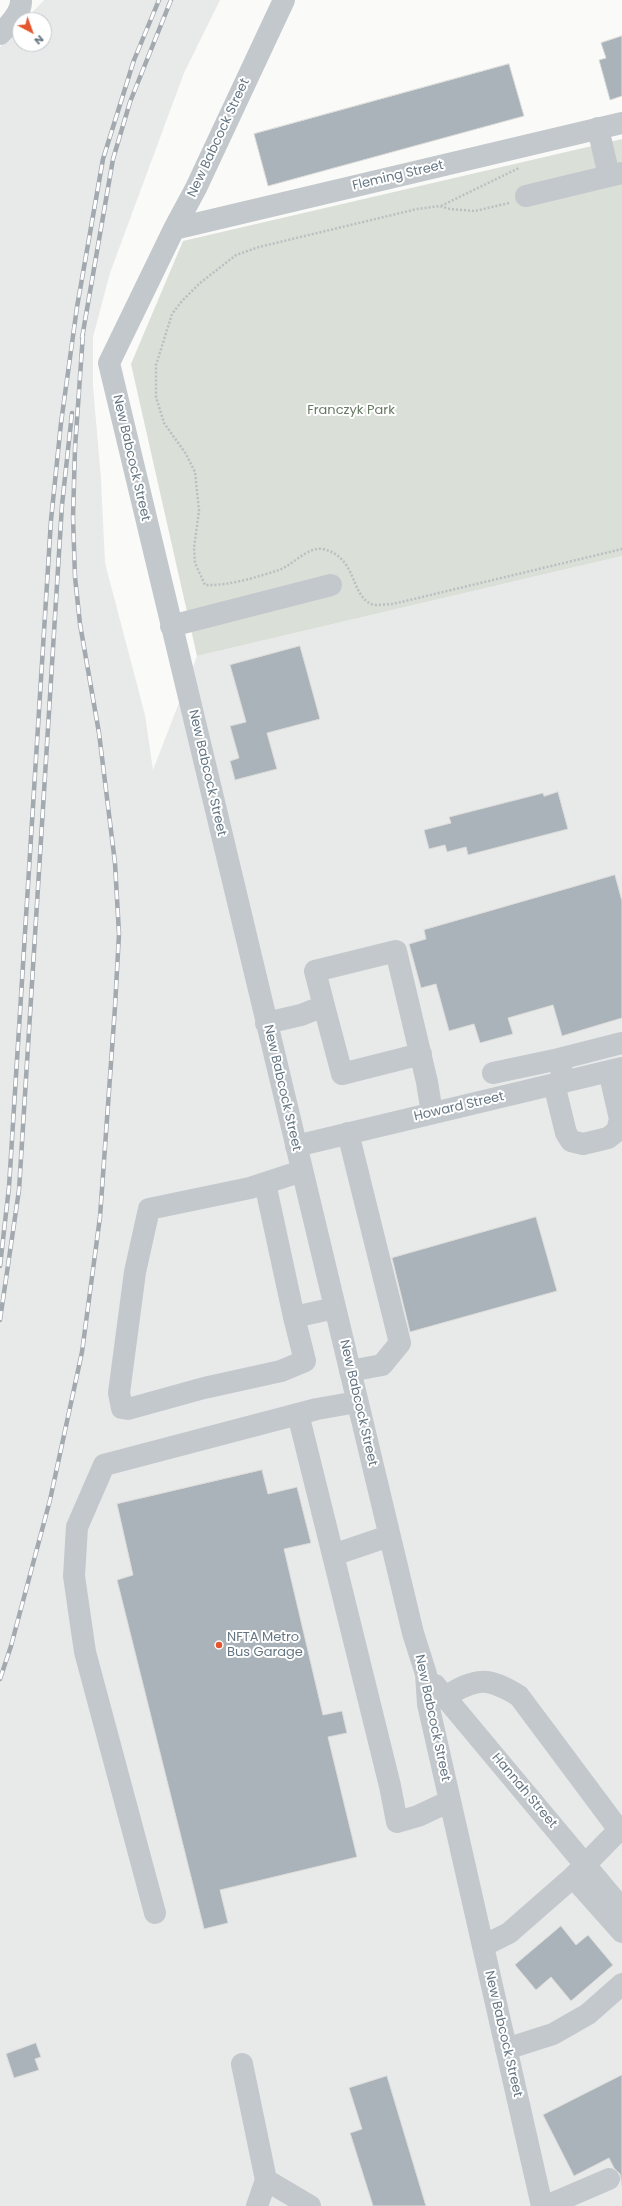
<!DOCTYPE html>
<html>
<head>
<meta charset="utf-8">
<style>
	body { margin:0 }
	#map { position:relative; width:622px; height:2206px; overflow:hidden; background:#fafaf8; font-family:Poppins,sans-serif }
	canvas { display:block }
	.north { position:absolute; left:12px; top:12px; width:40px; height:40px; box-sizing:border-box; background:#fff; border:1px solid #c1c8cd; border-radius:50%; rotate:139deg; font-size:11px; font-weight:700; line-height:16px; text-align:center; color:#657683 }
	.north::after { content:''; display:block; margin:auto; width:14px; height:18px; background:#e4572e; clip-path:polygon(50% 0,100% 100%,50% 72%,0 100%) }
</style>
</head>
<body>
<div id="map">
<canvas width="622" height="2206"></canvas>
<div class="north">N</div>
</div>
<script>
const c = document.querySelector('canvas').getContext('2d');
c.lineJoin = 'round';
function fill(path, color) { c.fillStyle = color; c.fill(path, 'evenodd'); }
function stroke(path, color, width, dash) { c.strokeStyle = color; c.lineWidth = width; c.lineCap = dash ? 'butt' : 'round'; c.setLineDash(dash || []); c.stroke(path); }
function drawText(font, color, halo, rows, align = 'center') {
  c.font = font + ' Poppins,sans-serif'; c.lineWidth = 4; c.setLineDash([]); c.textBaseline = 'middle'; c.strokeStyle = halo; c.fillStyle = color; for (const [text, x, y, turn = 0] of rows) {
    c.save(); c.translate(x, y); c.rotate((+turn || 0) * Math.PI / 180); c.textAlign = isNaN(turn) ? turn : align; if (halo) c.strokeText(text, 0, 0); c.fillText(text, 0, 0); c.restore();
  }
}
fill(new Path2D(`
	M44,0H220L184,73L110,273L93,337V386L101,479L105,563L145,715L153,770L197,656L622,556V2206H0V47L20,25V44H44V20H25Z`), '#e8e9e9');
fill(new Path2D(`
	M622,139V556L197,656L131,364L183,241Z`), '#dadfd7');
const building = new Path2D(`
	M622,36V96L610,100L599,60L606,58L601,43Z
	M509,64L524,116L268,186L254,134Z
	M300,646L320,719L267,733L277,769L235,780L230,761L239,758L230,726L246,722L230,665Z
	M558,792L568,829L468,855L466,847L447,852L445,845L429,849L424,830L451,823L449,817L543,793L544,796Z
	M615,875L622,901V1018L562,1036L553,1005L508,1018L513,1034L480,1043L474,1024L449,1031L436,984L421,988L409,944L426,939L424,930Z
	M536,1217L557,1291L410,1332L392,1258Z
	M262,1470L268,1494L297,1487L311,1543L284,1549L323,1715L342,1711L347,1733L328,1737L357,1857L220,1890L228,1923L204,1929L117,1580L133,1575L117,1504Z
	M561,1926L576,1945L588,1935L613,1965L571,2001L551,1977L536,1990L515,1965Z
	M36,2043L41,2057L35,2059L39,2070L14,2078L6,2054Z
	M622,2075V2185L620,2174L614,2168L609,2158L574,2176L543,2115Z
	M387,2076L426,2206H373L350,2133L362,2129L349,2088Z`);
fill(building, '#aab3b9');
stroke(building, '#dcdcda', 1);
stroke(new Path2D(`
	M509,203L475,211L450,209L440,206L417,209L259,247L236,255L200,283L182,301L172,314L156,365V397L164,423L186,454L195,472L199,511L194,548L195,563L205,585C229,586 257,577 279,570C293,565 308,546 323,549C357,557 350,594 371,604C377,606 386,604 393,604L622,549
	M441,206L519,168`), '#bbbfc2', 2.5, [2, 2]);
stroke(new Path2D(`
	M284,0L196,188L174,229L109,363L413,1633L426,1674L428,1704L542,2206
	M0,34C9,25 22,13 21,0
	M598,128L609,176
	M526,196L622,173
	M174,229L622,123
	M171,626L331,585
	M324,1006L342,1074L421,1054
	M266,1023L301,1015L324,1006L315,971L396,951L427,1082L432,1113
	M559,1059L622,1043
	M493,1073L559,1059L564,1082
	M554,1084L566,1133L571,1141L583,1144L608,1138L617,1131L620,1119L609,1071
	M348,1133L400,1343L382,1365L350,1371
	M296,1146L622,1068
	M302,1171L250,1188L149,1209L135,1272L119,1393L122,1408L128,1409L204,1388L281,1371L305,1361L294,1317L335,1308
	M265,1183L294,1317
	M298,1414L333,1555L389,1536
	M333,1555L390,1786L397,1822L418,1816L450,1801
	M435,1685L622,1909
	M445,1697C477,1677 488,1677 519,1696L619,1830L573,1877
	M155,1913L85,1652L74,1576L77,1527L104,1465L317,1409L357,1402
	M483,1946L509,1933L573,1877L622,1932
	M506,2049L553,2034L588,2014L622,1984
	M242,2064L266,2180L257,2206
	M266,2180L310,2206
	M546,2206L609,2179`), '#c3c8cc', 22);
const rail = new Path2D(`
	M82,338L113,159L130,102L171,0
	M0,1266L9,1187L51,520L61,423L77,307L103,159L134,60L159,0
	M0,1320L19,1190L62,505L72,413
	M0,1679L11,1646L50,1500L82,1352L100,1217L115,1007L119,934L115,863L99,733L80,624L75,577L73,517L75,448L83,334`);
stroke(rail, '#a2aab0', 4.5);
stroke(rail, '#fff', 3, [9]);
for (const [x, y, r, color] of [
	[219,1645,4,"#e4572e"]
]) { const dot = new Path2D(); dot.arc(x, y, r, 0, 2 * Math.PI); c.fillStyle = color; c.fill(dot); stroke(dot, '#fff', 1.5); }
drawText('13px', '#657683', '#fff', [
	["New Babcock Street",219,138,-65],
	["Fleming Street",398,176,-13],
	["New Babcock Street",131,458,77],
	["New Babcock Street",207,773,77],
	["New Babcock Street",282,1088,77],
	["Howard Street",459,1107,-13],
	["New Babcock Street",358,1403,77],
	["New Babcock Street",432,1718,78],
	["Hannah Street",524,1791,50],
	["New Babcock Street",503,2034,77]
]);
drawText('13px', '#687a64', '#fff', [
	["Franczyk Park",351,411]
]);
drawText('13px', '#657683', '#fff', [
	["NFTA Metro",227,1638],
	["Bus Garage",227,1653]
], 'left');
</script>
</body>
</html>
